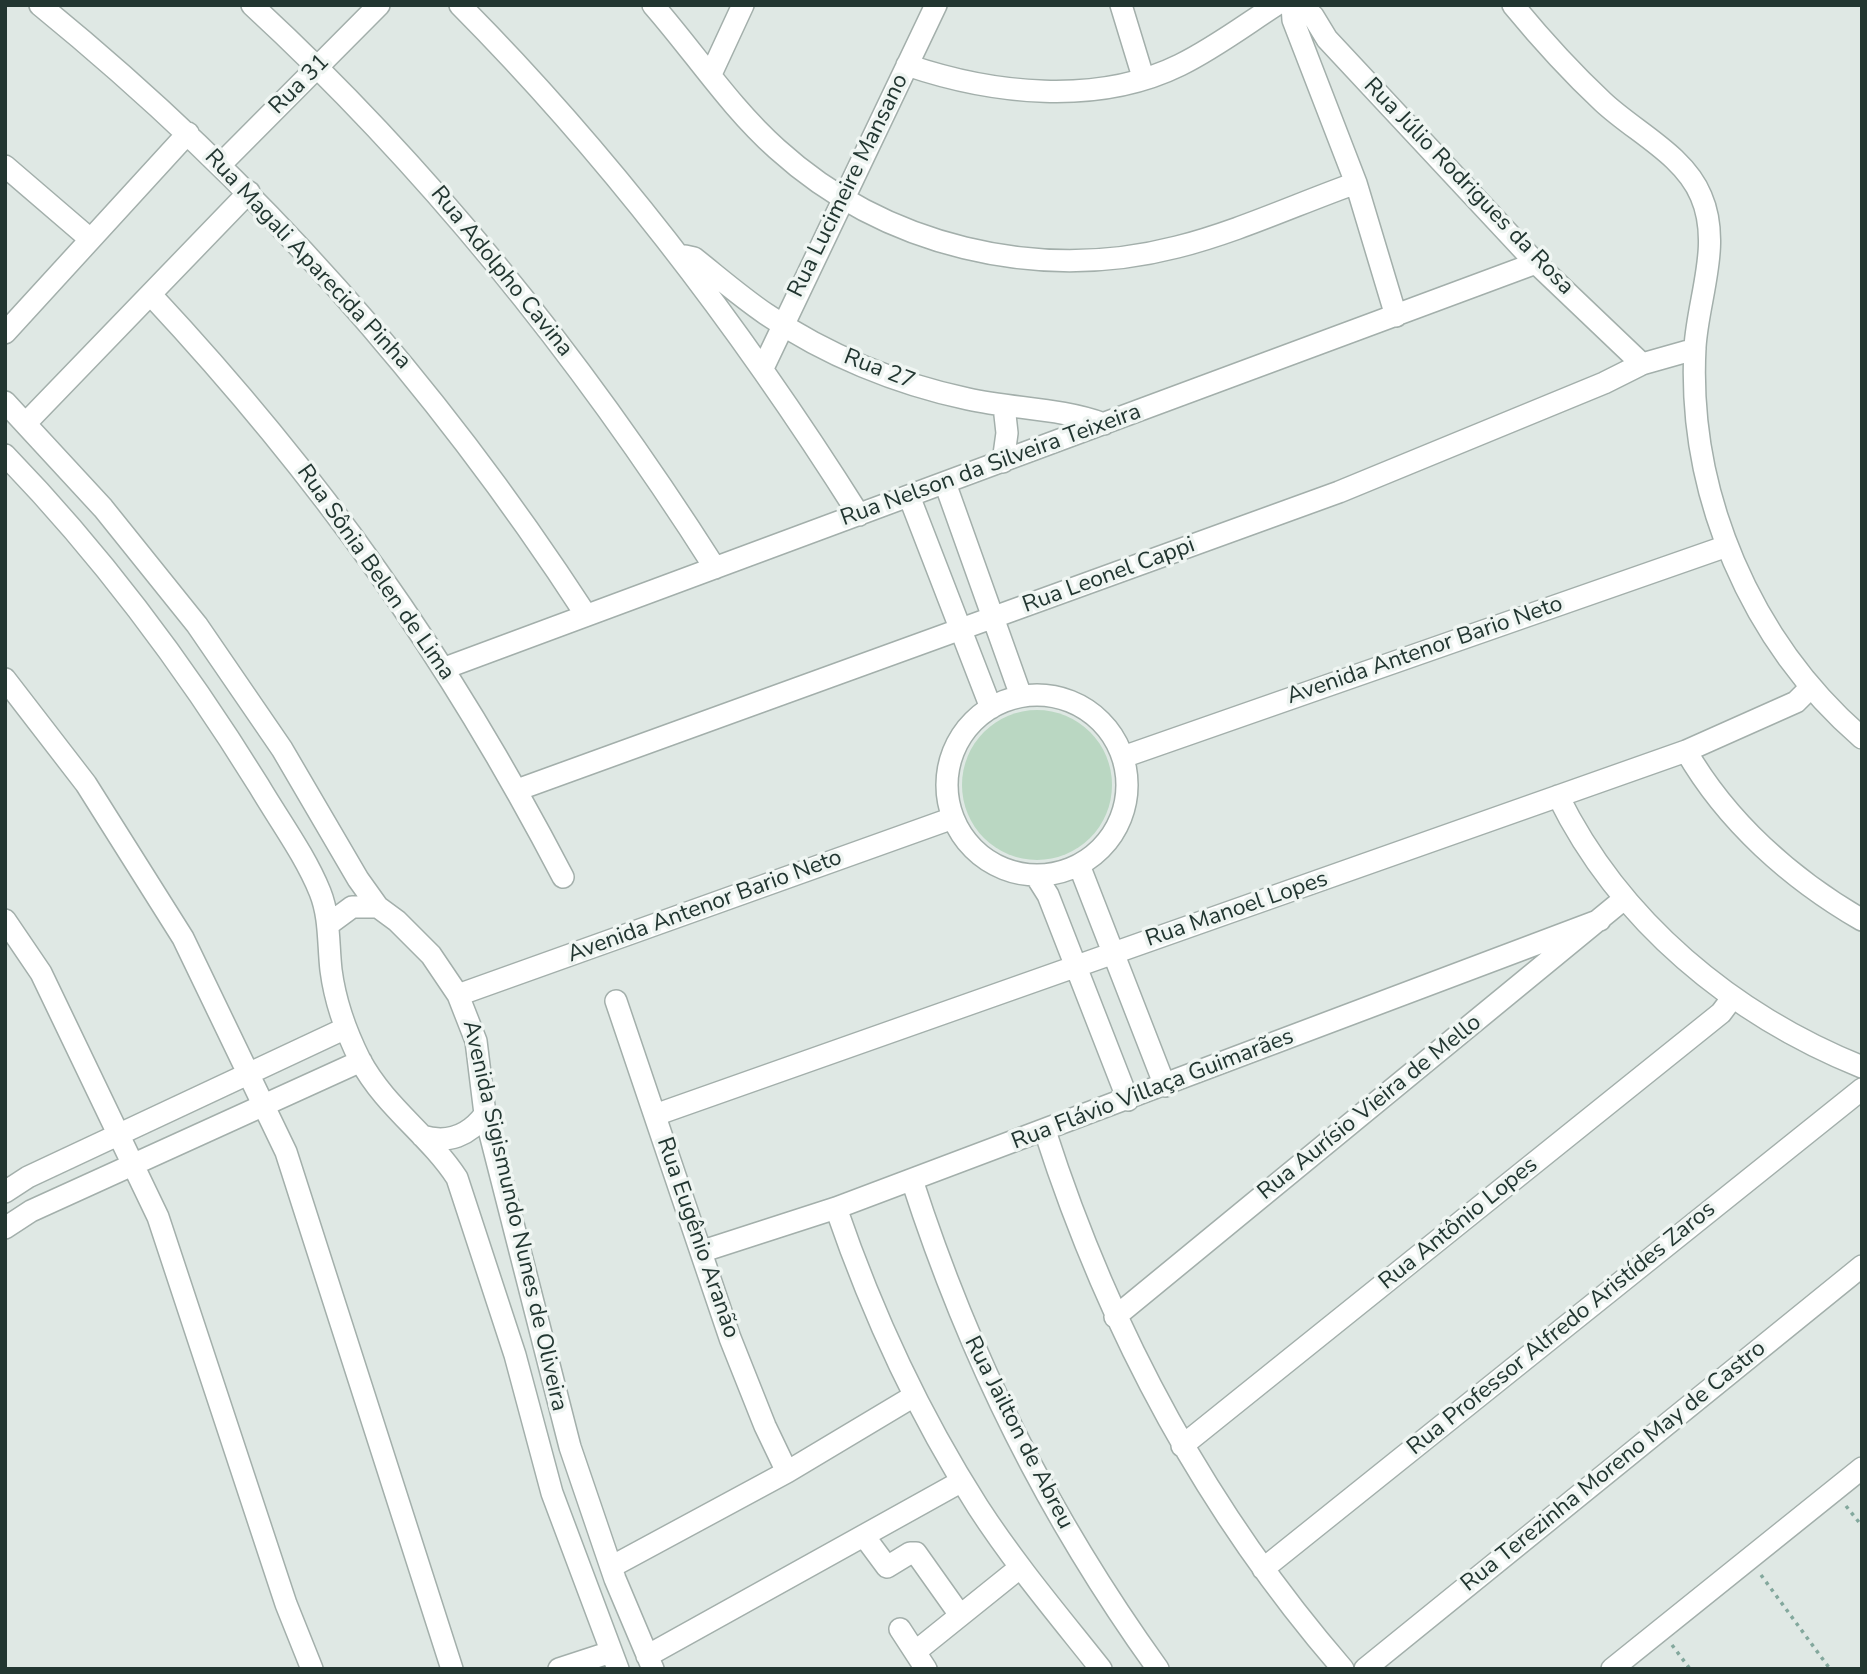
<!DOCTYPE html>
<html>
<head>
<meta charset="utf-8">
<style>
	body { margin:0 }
	#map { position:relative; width:1867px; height:1674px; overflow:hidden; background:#dfe8e4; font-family:"Nunito Sans",sans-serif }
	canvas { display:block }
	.frame { position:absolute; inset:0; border:7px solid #223631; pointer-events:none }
</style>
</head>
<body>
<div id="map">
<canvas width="1867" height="1674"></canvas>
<div class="frame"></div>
</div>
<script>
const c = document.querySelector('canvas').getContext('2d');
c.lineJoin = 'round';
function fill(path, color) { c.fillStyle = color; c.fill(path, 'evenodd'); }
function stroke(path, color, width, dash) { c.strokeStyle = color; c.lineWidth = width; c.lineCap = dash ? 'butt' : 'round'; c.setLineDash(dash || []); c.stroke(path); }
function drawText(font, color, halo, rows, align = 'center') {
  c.font = font + ' "Nunito Sans",sans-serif'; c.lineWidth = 7; c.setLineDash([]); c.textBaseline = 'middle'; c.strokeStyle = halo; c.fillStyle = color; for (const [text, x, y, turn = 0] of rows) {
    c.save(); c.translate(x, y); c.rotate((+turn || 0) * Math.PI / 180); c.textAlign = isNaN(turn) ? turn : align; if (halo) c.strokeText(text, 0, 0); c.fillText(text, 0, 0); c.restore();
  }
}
fill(new Path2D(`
	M962 785a75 75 0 1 1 150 0a75 75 0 1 1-150 0Z`), '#bad7c2');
const minor = new Path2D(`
	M40,5C257,182 434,381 586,615
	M252,5C432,171 584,362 715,568
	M460,5C613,159 743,331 859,515
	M653,5C695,53 730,107 777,149C884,246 1037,283 1177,247C1237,232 1297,204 1356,183
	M1121,5L1143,77
	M1292,5L1293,20L1356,183L1396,316
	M1301,5L1313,16L1327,39L1536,263L1642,364
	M1513,5C1541,39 1571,72 1603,102C1635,132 1684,155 1701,196C1722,244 1698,298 1695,347C1687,494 1751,642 1862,738
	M907,65C992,94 1097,106 1180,65C1213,49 1245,25 1276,5
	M711,74L743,5
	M221,164L379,5
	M5,166L90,239
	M685,256L694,258C718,277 741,297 766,314C826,355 897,384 968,399C1013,409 1061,408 1104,424
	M151,295C320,476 448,656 563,877
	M5,333L188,133
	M763,368L936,5
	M5,402L103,508L197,625L282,749L358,879L378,907L397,921L431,955L458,995L476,1041L485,1114L570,1447L615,1579L653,1669
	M26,423L249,192
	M5,455C102,555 186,668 259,786C279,820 305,855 320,892C330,917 328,943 331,970C335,1001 346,1032 360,1060C385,1107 429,1135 457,1178L515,1355L552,1493L618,1669
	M1003,462L1007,433L1004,406
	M945,483L1021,696
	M909,496L991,708
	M445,668L1536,263
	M5,679L86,784L183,938L286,1152L452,1669
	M947 785a90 90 0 1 1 180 0a90 90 0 1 1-180 0Z
	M1686,751C1727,822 1791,879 1862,920
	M1123,757L1727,546
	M517,790L1339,492L1604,383L1642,364L1695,349
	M1558,796C1620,922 1733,1015 1862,1067
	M1079,865L1165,1086
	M1036,876L1048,895L1128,1100
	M5,920L41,973L158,1217L286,1604L312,1669
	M329,924L352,907H378
	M458,995L953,818
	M616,1001L730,1338L765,1426L787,1472
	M655,1115L1686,751L1796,702L1811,687
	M1045,1131C1109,1330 1206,1511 1343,1669
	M422,1136C448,1144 469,1136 485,1114
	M912,1180C970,1359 1048,1516 1158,1669
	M5,1192L28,1177L346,1028
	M836,1208C872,1313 918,1413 978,1507C1015,1564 1059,1616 1101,1669
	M5,1228L31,1211L361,1061
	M703,1251L836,1208L1600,920
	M1115,1317L1624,899
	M1182,1446L1721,1013L1733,997
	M864,1536L887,1567L910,1553H916L960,1615
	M611,1567L787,1472L914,1396
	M1263,1569L1862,1089
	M900,1629L926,1669
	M915,1652L1012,1574
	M647,1656L962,1481
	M559,1669L611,1652
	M1365,1669L1862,1266
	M1612,1669L1862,1468`);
stroke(minor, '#a3afab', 24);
stroke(new Path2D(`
	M1846,1506L1862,1526
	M1761,1575L1830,1669
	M1672,1645L1690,1669`), '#83a89d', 3.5, [3.5, 5]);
stroke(minor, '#fff', 21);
drawText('23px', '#223631', '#eff5f2', [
	["Rua 31",300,85,-45],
	["Rua Lucimeire Mansano",849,186,-64],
	["Rua Júlio Rodrigues da Rosa",1468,187,46],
	["Rua Magali Aparecida Pinha",307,260,47],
	["Rua Adolpho Cavina",501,272,51],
	["Rua 27",879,370,21],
	["Rua Nelson da Silveira Teixeira",991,466,-20],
	["Rua Sônia Belen de Lima",375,573,55],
	["Rua Leonel Cappi",1109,576,-20],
	["Avenida Antenor Bario Neto",1425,651,-19],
	["Avenida Antenor Bario Neto",705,907,-20],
	["Rua Manoel Lopes",1237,910,-19],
	["Rua Flávio Villaça Guimarães",1153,1090,-21],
	["Rua Aurísio Vieira de Mello",1370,1108,-39],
	["Avenida Sigismundo Nunes de Oliveira",514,1216,77],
	["Rua Antônio Lopes",1459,1224,-39],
	["Rua Eugênio Aranão",697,1238,71],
	["Rua Professor Alfredo Aristídes Zaros",1562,1329,-39],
	["Rua Jailton de Abreu",1018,1433,63],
	["Rua Terezinha Moreno May de Castro",1614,1467,-39]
]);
</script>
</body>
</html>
